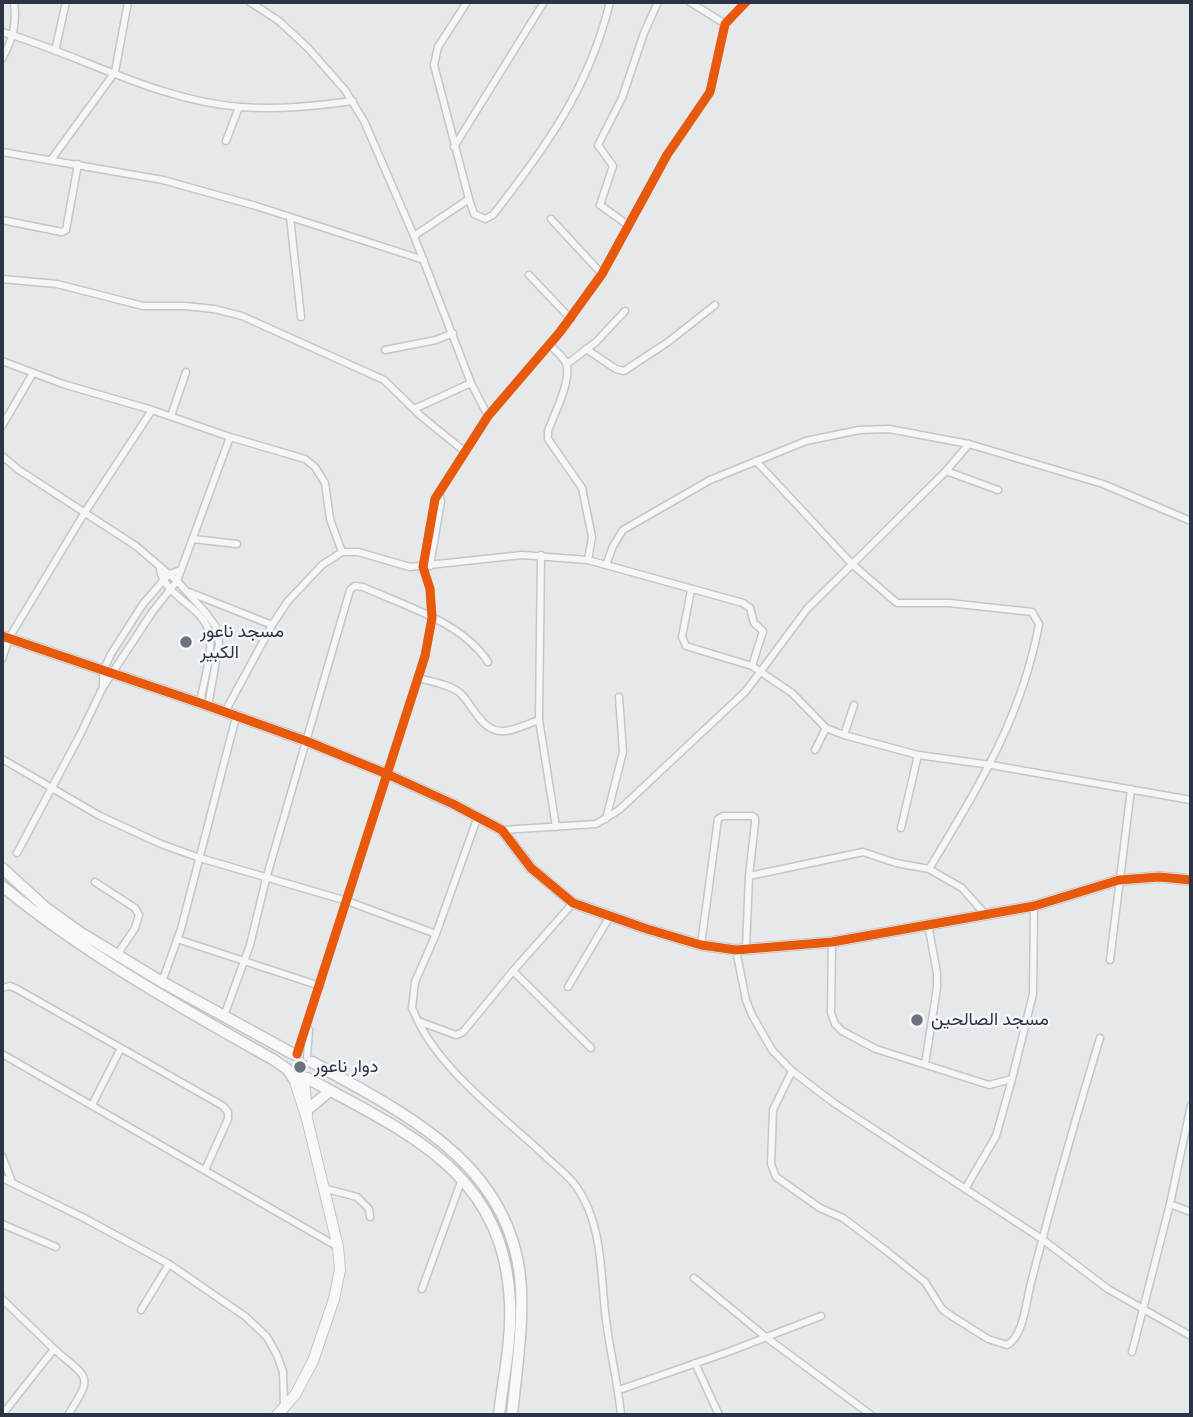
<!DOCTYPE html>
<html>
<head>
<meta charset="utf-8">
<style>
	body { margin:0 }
	#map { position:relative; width:1193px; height:1417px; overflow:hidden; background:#e6e8ea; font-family:"Roboto Condensed",sans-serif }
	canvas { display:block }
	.frame { position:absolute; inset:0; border:4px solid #2b3445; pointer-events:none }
</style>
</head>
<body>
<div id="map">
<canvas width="1193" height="1417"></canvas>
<div class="frame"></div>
</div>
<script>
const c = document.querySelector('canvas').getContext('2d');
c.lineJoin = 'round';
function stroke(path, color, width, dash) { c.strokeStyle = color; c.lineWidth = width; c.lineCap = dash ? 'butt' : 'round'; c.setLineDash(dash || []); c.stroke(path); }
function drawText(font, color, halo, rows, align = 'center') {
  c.font = font + ' "Roboto Condensed",Vazirmatn,sans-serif'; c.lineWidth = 5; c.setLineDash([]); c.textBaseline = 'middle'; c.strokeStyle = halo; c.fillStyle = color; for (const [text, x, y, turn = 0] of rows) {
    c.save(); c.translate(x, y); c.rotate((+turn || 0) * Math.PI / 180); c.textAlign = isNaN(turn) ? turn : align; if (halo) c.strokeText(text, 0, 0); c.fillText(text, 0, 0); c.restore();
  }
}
const street = new Path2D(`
	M250,2L279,21L308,48L345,90L364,121L414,236L471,383L488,416
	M467,2L438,47L434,65L469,199L474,214L485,219L493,215C546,147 589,88 610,2
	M690,2L725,24
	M2,32C81,55 157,101 241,107C279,110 315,106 353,101
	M55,51L66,2
	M2,59C13,38 17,25 14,2
	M226,141L239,107
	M454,147L544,2
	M2,152L163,180L256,206L424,260
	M51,160L115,72L128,2
	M290,217L301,317
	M551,219L602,274
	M2,220L62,232L66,230L78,164
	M628,225L600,205L613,166L598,145L622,98L644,33L658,2
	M414,236L469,199
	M529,275L571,319
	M2,279L57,284L143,306H185L214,309L242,316L384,380L421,416L464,451
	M550,345C555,350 561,355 565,361C574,377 554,414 548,431V439L582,488L592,537L588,560
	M586,349L616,369L624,371L668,342L715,305
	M385,350L436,340L453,333
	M2,361L63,384L152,410L230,437L305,459L315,467L325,483L330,519L342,552
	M567,364L596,342L625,311
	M414,409L471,383
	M171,416L186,372
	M2,426L33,373
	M2,456L19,470L136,546L177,581L206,613L216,627L219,644L208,706
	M756,461L852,564L897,603H949L1032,612L1039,624C1022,718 977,789 929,869
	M946,471L998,490
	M193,539L237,544
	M541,555L539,720L556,827
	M606,565L613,546L623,530L710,480L806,441L859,430L889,429L969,444L1103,484L1191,521
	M430,566L441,501L439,492
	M160,569C164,597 202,605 209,632C214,649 203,684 200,703
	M691,590L682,637L686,646L752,666L792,693L826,728L844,735L918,755L991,765L1191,800
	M189,592L272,625
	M2,659L9,638L85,512L152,410
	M419,678C432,682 449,684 460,693C467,699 471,708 477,715C496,742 513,729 539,720
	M103,685V671L111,654L143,604L169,574L181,570
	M225,712L272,625L288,601L322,565L342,552H358L410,567L522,555L588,560L743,603L750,608L754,623L763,631L752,666
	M844,735L854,705
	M815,750L826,728
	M2,759L100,816L161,844L200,858L347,901L436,934
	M478,816L436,934L415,982L412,1008L418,1021L456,1035L463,1032L513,971L573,903
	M606,819L623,752L619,697
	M901,828L918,755
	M502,830L596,824L619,810L746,691L807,609L946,471L969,444
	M17,853L80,735L103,687L153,611L177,581L230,437
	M749,876L863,852L896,863L929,869L962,888L984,913
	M95,882L135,908L139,915L135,928L117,955
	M177,939L320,986
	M832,942L831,1013L835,1024L842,1031L876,1049L989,1085L1012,1079L1033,994L1034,906
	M701,945L718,819L723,816H752L755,818V823L749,876L746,949
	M736,950L746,1000L752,1015L772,1050L792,1071L834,1103L1042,1239L1108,1289L1191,1336
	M1110,960L1131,789
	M513,971L591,1048
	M162,982L181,929L236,717
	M568,987L610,916
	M2,988L10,986L17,989L223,1106L228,1112V1119L205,1170
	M224,1016L250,945L266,879L350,590L355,586L363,587C405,606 462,622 488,662
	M418,1021C442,1071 501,1115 542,1153C553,1164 567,1174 576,1186C604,1226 600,1275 606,1320C610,1352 618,1383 621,1415
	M2,1054L338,1247
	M297,1054L425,656L432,618L430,589L423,567L435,499L488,416L560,332L602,274L667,155L710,92L725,24L746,2
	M307,1057L309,1030
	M925,1064L937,988V973L928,924
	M792,1071L773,1110L771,1164L776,1177L820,1208L843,1218L884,1249L925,1282L942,1309L950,1315L988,1339L1007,1345C1023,1337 1026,1303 1030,1287C1051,1203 1075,1121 1100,1038
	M92,1105L121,1048
	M2,1156L12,1182
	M2,1178L82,1217L169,1264L246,1317L267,1337L277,1355L283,1372L284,1406
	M323,1188L357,1197L369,1209L370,1217
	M965,1189L996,1136L1012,1079
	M1170,1204L1191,1212
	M2,1224L56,1247
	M694,1278L767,1338L871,1415
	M422,1289L462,1179
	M2,1299L54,1349L2,1415
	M141,1310L169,1264
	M54,1349C89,1380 94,1374 68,1415
	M1132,1352L1170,1204L1191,1105
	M695,1363L719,1415
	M619,1390L728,1352L821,1316`);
const secondary = new Path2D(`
	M2,636L200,703L306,741L387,774L453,804L502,830L531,868L573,903L647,929L701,945L736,950L832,942L1034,906L1119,880L1159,877L1191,880
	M304,1079L307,1115
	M277,1415L295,1395L313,1361L334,1299L340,1270L338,1247L307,1119L294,1079`);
const primary = new Path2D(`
	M2,868L46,908L81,933L162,982L295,1055
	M2,886C85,954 180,1007 274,1060L287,1069L294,1079L307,1078C407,1133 504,1171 510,1303C512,1340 503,1379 499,1415
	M312,1062C406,1114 514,1165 521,1288C523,1331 516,1373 512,1415
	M308,1109L330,1091`);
stroke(street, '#c4c6c8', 9);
stroke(secondary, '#c4c6c8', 12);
stroke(primary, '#c2c5c8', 13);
stroke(street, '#f5f6f7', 6);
stroke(secondary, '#f8f8f8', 10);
stroke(primary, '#f8f8f8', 10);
stroke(new Path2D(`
	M2,636L200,703L306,741L387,774L453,804L502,830L531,868L573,903L647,929L701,945L736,950L832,942L1034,906L1119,880L1159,877L1191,880
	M297,1054L425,656L432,618L430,589L423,567L435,499L488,416L560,332L602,274L667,155L710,92L725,24L746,2`), '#e8590c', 9);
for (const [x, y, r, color] of [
	[186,642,7,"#6c737f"],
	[917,1020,7,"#6c737f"],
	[300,1067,7,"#6c737f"]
]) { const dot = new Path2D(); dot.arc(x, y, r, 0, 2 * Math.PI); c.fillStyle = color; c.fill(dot); stroke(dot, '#f4f6f9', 2.5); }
drawText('18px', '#2b3445', '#f4f6f9', [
	["مسجد ناعور",200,632],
	["الكبير",200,653],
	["مسجد الصالحين",931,1020],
	["دوار ناعور",314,1067]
], 'left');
</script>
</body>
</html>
